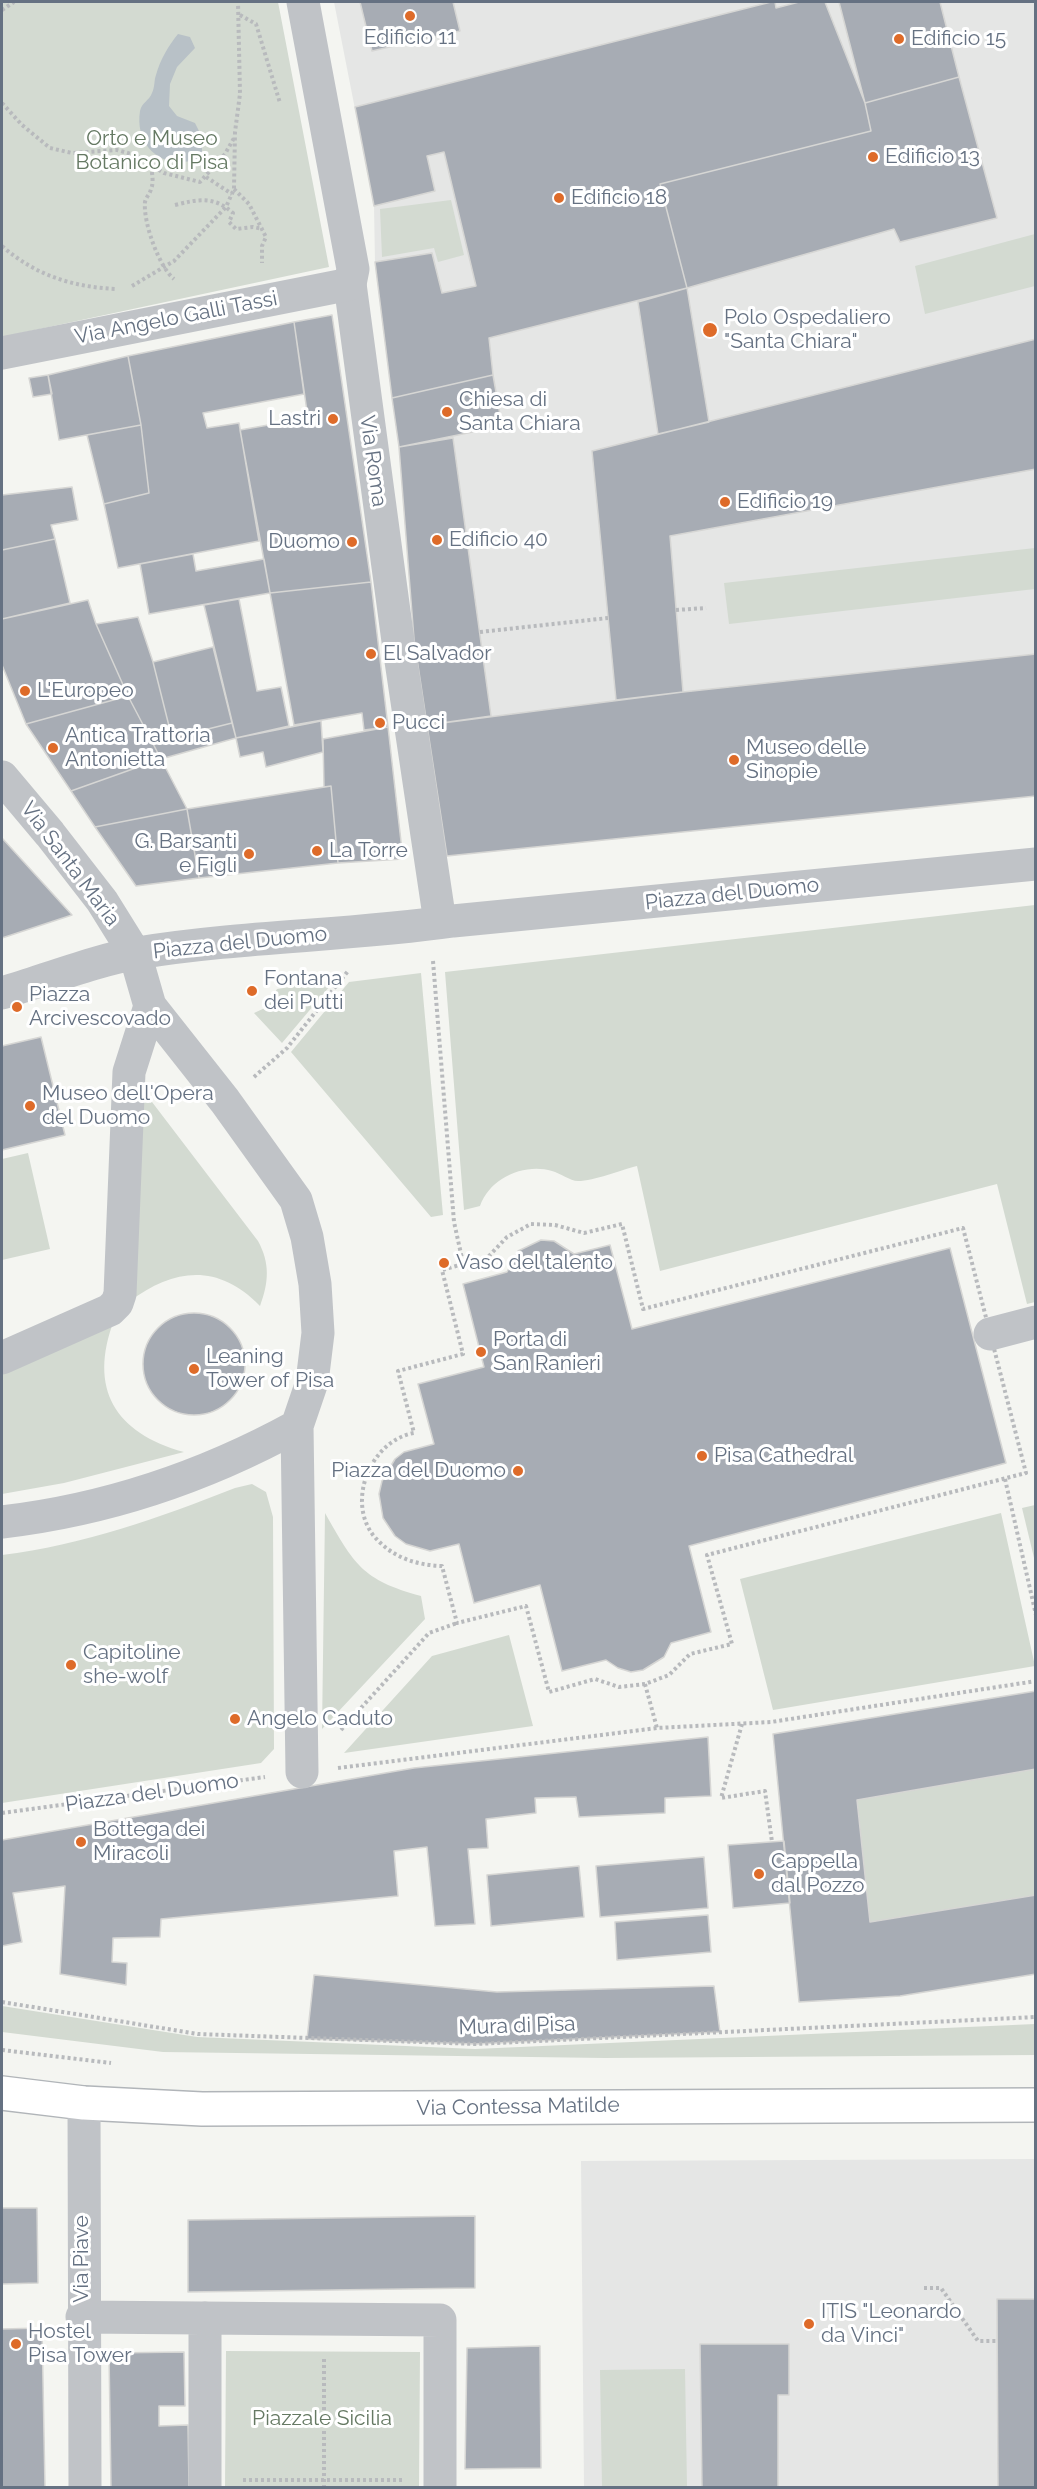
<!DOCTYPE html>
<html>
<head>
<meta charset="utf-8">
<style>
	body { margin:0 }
	#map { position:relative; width:1037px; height:2489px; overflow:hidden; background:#f4f5f1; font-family:Raleway,sans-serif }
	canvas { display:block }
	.frame { position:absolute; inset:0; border:3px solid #657182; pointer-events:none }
</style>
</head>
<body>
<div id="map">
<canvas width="1037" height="2489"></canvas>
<div class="frame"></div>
</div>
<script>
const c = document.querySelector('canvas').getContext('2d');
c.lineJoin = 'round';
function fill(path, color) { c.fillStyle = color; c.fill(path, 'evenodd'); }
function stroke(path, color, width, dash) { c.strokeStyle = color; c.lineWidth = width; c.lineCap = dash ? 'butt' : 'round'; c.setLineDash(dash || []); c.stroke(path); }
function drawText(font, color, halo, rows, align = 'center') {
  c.font = font + ' Raleway,sans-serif'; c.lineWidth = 6; c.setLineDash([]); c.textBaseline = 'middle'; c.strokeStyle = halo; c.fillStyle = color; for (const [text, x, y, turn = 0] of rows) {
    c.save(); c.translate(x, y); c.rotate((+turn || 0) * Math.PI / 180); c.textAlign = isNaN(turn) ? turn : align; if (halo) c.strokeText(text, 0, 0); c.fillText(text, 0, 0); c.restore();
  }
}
fill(new Path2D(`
	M334,2H1035V654L683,692L427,725L399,447L375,262L374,206Z
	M1035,2159V2487H584L581,2161Z`), '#e5e6e5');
fill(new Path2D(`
	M2,2H278L329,267L2,337Z
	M451,200L464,255L438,262L434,248L382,257L380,209Z
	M1035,234V286L925,314L915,266Z
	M1035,548V589L729,624L724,583Z
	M1035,905V1302L1027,1304L997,1184L660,1271L637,1166C621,1170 594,1181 578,1181C570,1181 560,1173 552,1171C524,1163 490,1178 480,1206L464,1210L445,972Z
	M421,973L443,1215L431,1217L291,1052L349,982Z
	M335,980L282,1043L254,1013L267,1007L277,989Z
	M136,1081L258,1241C270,1263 269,1282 260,1306C218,1263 174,1268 129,1302Z
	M28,1153L50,1249L2,1260V1159Z
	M114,1320C88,1389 115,1433 184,1452L64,1483L2,1494V1371Z
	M252,1484L266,1492L273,1517L274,1749L261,1763L2,1803V1555C83,1545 159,1518 235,1488Z
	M1035,1505H1036L1035,1562L1022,1508Z
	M325,1513C354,1564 362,1580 421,1596L425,1619L322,1729Z
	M1001,1513L1035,1666L773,1710L740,1579Z
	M509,1635L533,1726L344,1753L432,1656Z
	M1035,1769V1895L870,1922L857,1800Z
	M2,2006L197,2037L475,2049L1035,2024L1036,2055L605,2058L163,2052L2,2032Z
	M226,2351L420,2352L419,2487H225Z
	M685,2369L687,2487H602L600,2370Z`), '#d3dad1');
fill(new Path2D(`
	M178,34L190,37L195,48L177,67L170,84L169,106L177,116L195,123L202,137V157C168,173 134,150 140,111C142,102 149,101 152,93C155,87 154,80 156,75C160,60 169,45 178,34Z`), '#b8c1c7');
const building = new Path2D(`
	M360,2H453L460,31L372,51Z
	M771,2H775L776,8L799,2H825L865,103L871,131L660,184L687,288L489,338L493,375L392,398L375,262L432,253L442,293L476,286L444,152L427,156L435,191L374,206L355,107Z
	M839,2H940L959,77L865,103Z
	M959,77L997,218L900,242L894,229L687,288L660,184L871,131L865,103Z
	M687,288L709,422L658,434L638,302Z
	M332,315L371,582L270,593L240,430L308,418L294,322Z
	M294,322L304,394L203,413L207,428L239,423L259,541L118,568L104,504L149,493L141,425L128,356Z
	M1036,339V469L670,536L683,692L616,700L592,451Z
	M128,356L141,425L59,440L48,375Z
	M48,375L52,394L33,397L29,378Z
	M493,375L502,426L399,447L392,398Z
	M141,425L149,493L104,504L87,435Z
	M453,438L491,716L427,725L414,639L399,447Z
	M72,487L78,520L51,525L55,539L2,550V495Z
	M55,539L70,603L2,619V550Z
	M193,554L196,571L264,559L270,593L149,614L140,564Z
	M371,582L388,727L364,730L362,713L294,725L270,593Z
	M239,599L257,691L281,687L289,726L236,738L204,605Z
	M88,600L96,624L128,696L26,724L2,665V619Z
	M138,617L153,662L172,738L232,723L236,738L161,759L128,696L96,624Z
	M213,647L232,723L172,738L153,662Z
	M1036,654V796L447,856L427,725L683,692Z
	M128,696L161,759L71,791L26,724Z
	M321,721L323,752L266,767L263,752L240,757L236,738Z
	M388,727L403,859L338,863L331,786L324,787L323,739Z
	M161,759L187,809L95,827L71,791Z
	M331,786L338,863L199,878L187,809Z
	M187,809L199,878L136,886L95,827Z
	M2,838L72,915L2,938Z
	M41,1037L65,1135L2,1150V1046Z
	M541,1240L554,1241L574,1254L610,1245L632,1329L950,1248L1006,1463L689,1546L711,1632L671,1643L664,1657L643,1670L631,1672L618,1668L606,1660L562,1671L540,1585L474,1603L459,1544L430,1551L406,1544L395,1536L383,1518L379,1494L382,1481L395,1459L404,1452L434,1444L418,1384L484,1367L463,1284L507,1272L518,1251Z
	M143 1364a51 51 0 1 1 102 0a51 51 0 1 1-102 0Z
	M1036,1691V1769L857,1800L870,1922L1036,1895V1974L900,1996L799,2002L773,1734Z
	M708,1737L711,1796L665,1798V1813L579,1817L576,1797L535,1798L536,1813L486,1819L488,1848L468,1849L475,1924L435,1926L427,1847L394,1851L398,1896L161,1919L160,1937L113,1938L112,1962L127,1963L126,1985L60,1974L65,1886L13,1893L22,1942L2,1946V1840L414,1768Z
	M784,1841L790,1903L733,1908L728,1845Z
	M704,1857L708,1908L600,1917L596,1866Z
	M579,1866L584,1917L491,1926L487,1875Z
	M708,1915L711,1952L617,1960L615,1922Z
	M314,1975L497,1992L714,1986L720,2032L476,2044L307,2039Z
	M2,2208H37L38,2283L2,2284Z
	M475,2216V2288L188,2292V2220Z
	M997,2299H1036V2488H998Z
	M42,2328L45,2488H2V2329Z
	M700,2344H789V2395H778V2488H702Z
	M540,2346L541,2468L465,2469L467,2348Z
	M184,2352L185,2406H159V2426L188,2425L189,2488H111L109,2353Z`);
fill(building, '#a7acb4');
stroke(building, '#d6d6d4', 1.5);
const primary = new Path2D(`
	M2,2093L84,2103L202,2109L1036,2105`);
stroke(primary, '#b1b5b9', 36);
stroke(new Path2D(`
	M2,10L14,2
	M240,15L256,24L280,103
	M2,103L22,125L50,148L72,153L117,150L135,155L164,173L200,182L225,154L234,138
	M151,166C152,174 154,182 151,189C150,194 146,197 145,202C143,222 159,267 174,279
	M206,177L232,194
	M234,189L249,204L266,237L262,246V263
	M175,205C199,199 214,196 233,213L229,222L236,229L253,227L263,229
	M2,246C35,275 72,287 116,289
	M132,286L174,261L226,207L234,189L235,132L240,94L238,2
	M676,610L706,608
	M480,632L608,618
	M433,961L454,1222L463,1263
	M254,1077L287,1048L348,971
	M531,1224L555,1225L584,1233L622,1224L643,1309L963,1228L1026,1473L707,1555L732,1644L690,1654L669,1675L645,1684L619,1687L595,1679L549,1692L526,1606L457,1623L442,1566C415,1565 391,1557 373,1535C346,1499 372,1440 414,1433L398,1371L463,1354L442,1270L488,1257L507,1237Z
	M1005,1479L1036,1615
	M645,1684L657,1728
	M742,1724L721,1798L765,1791L772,1842
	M341,1730L429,1633L457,1623
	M338,1768L657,1728L771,1722L1036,1681
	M2,1813L265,1777
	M2,2002L198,2034L476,2044L1036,2017
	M2,2050L111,2063
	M924,2288H941L978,2341H997
	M243,2480H404
	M324,2488V2356`), '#b8babd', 4, [3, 3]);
stroke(new Path2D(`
	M350,284L398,641L440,922
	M2,777L50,834L102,901L135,954L150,1006L225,1101L296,1200L307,1237L315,1284L318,1333L312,1382L297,1426L302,1772
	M2,993C43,981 96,960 138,953C242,936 348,936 453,921L1036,864
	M990,1334L1036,1322
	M2,1358L110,1310L117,1303L120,1294L129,1072L150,1006
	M2,1522C105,1510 206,1476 297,1426`), '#c0c3c7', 33);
stroke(new Path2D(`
	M2,353L350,284L353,269L303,2
	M84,2103L85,2488
	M82,2317L440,2320V2488
	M205,2318V2488`), '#c0c3c7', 33);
stroke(primary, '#fff', 33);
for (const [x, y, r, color] of [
	[410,16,6,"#de6b29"],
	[899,39,6,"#de6b29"],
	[873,157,6,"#de6b29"],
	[559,198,6,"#de6b29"],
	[710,330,8,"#de6b29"],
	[447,412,6,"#de6b29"],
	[333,419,6,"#de6b29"],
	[725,502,6,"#de6b29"],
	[437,540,6,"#de6b29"],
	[352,542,6,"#de6b29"],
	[371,654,6,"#de6b29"],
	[25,691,6,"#de6b29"],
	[380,723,6,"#de6b29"],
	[53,748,6,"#de6b29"],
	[734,760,6,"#de6b29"],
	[317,851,6,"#de6b29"],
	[249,854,6,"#de6b29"],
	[252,991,6,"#de6b29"],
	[17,1007,6,"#de6b29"],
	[30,1106,6,"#de6b29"],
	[444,1263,6,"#de6b29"],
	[481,1352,6,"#de6b29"],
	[194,1369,6,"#de6b29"],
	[702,1456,6,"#de6b29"],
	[518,1471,6,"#de6b29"],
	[71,1665,6,"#de6b29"],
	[235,1719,6,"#de6b29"],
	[81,1842,6,"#de6b29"],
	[759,1874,6,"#de6b29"],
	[809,2324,6,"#de6b29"],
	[16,2344,6,"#de6b29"]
]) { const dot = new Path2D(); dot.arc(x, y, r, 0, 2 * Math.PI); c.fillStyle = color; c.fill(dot); stroke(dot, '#fff', 2); }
drawText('21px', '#657182', '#fff', [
	["Edificio 11",410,38,"center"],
	["Edificio 15",911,39],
	["Edificio 13",885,157],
	["Edificio 18",571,198],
	["Polo Ospedaliero",724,318],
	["\"Santa Chiara\"",724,342],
	["Chiesa di",459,400],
	["Santa Chiara",459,424],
	["Lastri",321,419,"right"],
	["Edificio 19",737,502],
	["Edificio 40",449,540],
	["Duomo",340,542,"right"],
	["El Salvador",383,654],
	["L'Europeo",37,691],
	["Pucci",392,723],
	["Antica Trattoria",65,736],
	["Antonietta",65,760],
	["Museo delle",746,748],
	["Sinopie",746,772],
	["G. Barsanti",237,842,"right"],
	["e Figli",237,866,"right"],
	["La Torre",329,851],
	["Fontana",264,979],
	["dei Putti",264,1003],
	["Piazza",29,995],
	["Arcivescovado",29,1019],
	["Museo dell'Opera",42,1094],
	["del Duomo",42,1118],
	["Vaso del talento",456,1263],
	["Porta di",493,1340],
	["San Ranieri",493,1364],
	["Leaning",206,1357],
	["Tower of Pisa",206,1381],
	["Pisa Cathedral",714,1456],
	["Piazza del Duomo",506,1471,"right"],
	["Capitoline",83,1653],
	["she-wolf",83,1677],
	["Angelo Caduto",247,1719],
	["Bottega dei",93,1830],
	["Miracoli",93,1854],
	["Cappella",771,1862],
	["dal Pozzo",771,1886],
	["ITIS \"Leonardo",821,2312],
	["da Vinci\"",821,2336],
	["Hostel",28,2332],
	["Pisa Tower",28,2356]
], 'left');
drawText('21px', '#657963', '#fff', [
	["Orto e Museo",152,139],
	["Botanico di Pisa",152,163],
	["Piazzale Sicilia",322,2419]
]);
drawText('21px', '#657182', '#fff', [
	["Via Angelo Galli Tassi",176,318,-11],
	["Via Roma",373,461,82],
	["Via Santa Maria",70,864,53],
	["Piazza del Duomo",732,894,-6],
	["Piazza del Duomo",240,943,-6],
	["Piazza del Duomo",152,1793,-8],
	["Mura di Pisa",517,2026,-2],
	["Via Contessa Matilde",518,2107,-1],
	["Via Piave",82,2259,-90]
]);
</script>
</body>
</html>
